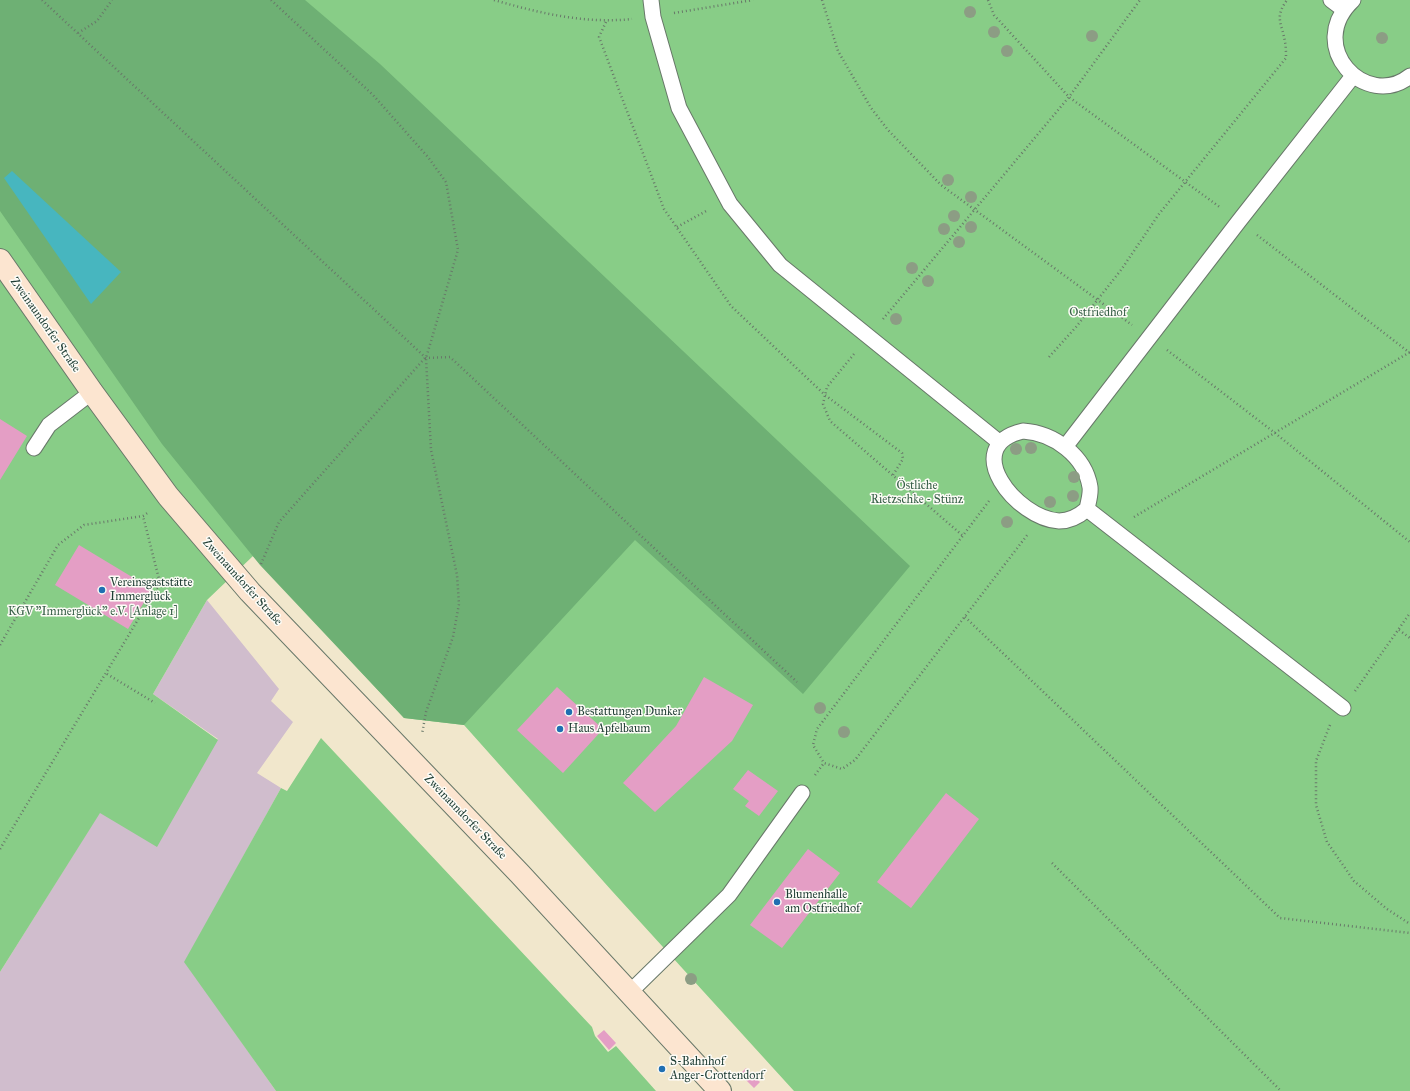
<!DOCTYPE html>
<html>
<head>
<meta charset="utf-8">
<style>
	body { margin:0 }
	canvas { display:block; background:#f1e7cc }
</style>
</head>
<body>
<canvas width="1410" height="1091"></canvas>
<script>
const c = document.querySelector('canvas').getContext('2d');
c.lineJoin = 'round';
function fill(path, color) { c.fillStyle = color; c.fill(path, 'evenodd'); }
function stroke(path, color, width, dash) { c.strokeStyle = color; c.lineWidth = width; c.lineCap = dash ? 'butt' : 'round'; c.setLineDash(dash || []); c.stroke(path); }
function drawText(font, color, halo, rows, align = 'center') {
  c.font = font + ' "IM FELL Great Primer",serif'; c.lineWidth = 3; c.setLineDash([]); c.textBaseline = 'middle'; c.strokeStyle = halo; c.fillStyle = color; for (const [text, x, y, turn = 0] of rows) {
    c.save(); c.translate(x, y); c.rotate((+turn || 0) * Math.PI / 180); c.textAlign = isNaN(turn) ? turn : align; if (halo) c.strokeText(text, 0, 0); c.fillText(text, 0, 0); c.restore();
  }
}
fill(new Path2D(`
	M207,600L279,689L271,701L293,722L257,773L281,788L185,962L276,1091H0V972L100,812L218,739L153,694Z`), '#d0bdcd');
fill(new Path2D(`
	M0,0H1410V1091H794L612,891L464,725L404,718L253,556L207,600L153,694L218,740L157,847L100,813L0,972Z
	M321,738L592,1027L595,1036L608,1052L616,1046L656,1091H276L184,962L281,788L287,791Z`), '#88cd87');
fill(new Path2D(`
	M0,0H305L380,64L910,566L803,694L635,540L464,725L404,718L260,565L162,444L0,211Z`), '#6eb074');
fill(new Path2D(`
	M12,171L121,272L91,304L4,178Z`), '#47b6bf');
fill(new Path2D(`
	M0,419L27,436L0,480Z
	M79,545L152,589L128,629L55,585Z
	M704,677L753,705L732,741L655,812L623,783L676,726Z
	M557,687L603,729L563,773L517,730Z
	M748,770L778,791L759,816L745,806L749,801L733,789Z
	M946,793L979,819L911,908L877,882Z
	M808,849L840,873L782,948L750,925Z
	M604,1030L616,1043L609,1050L597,1036Z
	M746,1068L760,1082L754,1088L740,1074Z`), '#e49ec5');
const lane = new Path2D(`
	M651,0L653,17L679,108L730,204L780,265L999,442
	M1331,0L1343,9
	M1353,0C1304,46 1366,111 1410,76
	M1023,431C1054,433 1085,456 1090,487C1091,494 1088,503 1087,509C1079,516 1070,521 1059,521C1017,519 958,446 1023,431Z
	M1065,447L1239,221L1353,76
	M34,448L49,425L92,392
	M1087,509L1343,708
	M629,993L729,895L802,793`);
const secondary = new Path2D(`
	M0,260L92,392L168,496L250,592L520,874L720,1091`);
stroke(lane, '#687869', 17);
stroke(secondary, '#687869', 24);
stroke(new Path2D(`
	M42,0L426,358L450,357L797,682
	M271,0L373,95L428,157L446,182L458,250L426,358L431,450L457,575L459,604L453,637L426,712L422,734
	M494,0C539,13 585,24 632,19
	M822,0L838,51L871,108L888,130L941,185L1132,325
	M988,0L994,15L1069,97L1221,208
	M674,13L753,0
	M606,22L599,37L664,209L731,306L825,395L902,453L903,459L893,475
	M78,33L97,21L112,0
	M677,227L708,210
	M1257,235L1410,353
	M883,319L1069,97L1140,0
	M1167,350L1275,433L1410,542
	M854,354L827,387L823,404L830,421L962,535
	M1049,357L1076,327L1121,270L1159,214L1286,58C1286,53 1286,47 1285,42C1282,23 1274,18 1287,0
	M989,501L817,729L813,745L824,763L842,769L855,760L1028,534
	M1134,517L1410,352
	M261,564L279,522L425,358
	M965,617L1280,918L1410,933
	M1399,630L1410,638
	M0,645L58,545L84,525L143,516L149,512
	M107,674L155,703
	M1355,691L1410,613
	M1330,725L1316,761V805L1327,842L1354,881L1387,909L1410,924
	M815,775L824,763
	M0,849L160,583L143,516
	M1052,863L1281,1091`), '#687869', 2.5, [1, 3]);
stroke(lane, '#fff', 15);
stroke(secondary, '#fce5d0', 22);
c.fillStyle = '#8c9d84';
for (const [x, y] of [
	[970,12],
	[994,32],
	[1092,36],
	[1382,38],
	[1007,51],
	[948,180],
	[971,197],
	[954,216],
	[971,227],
	[944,229],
	[959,242],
	[912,268],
	[928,281],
	[896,319],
	[1031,448],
	[1016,449],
	[1074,477],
	[1073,496],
	[1050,502],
	[1007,522],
	[820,708],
	[844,732],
	[691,979]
]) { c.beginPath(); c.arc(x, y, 6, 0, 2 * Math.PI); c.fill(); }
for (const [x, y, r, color] of [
	[102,590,4,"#1f6fb2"],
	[569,712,4,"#1f6fb2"],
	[560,729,4,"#1f6fb2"],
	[777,902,4,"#1f6fb2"],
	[662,1069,4,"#1f6fb2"]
]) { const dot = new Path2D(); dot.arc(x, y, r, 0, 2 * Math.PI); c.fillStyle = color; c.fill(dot); stroke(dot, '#fdfcf7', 1.5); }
drawText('12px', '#396149', '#fdfcf7', [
	["Ostfriedhof",1098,313],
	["Östliche",917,486],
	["Rietzschke - Stünz",917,500],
	["KGV \"Immerglück\" e.V. [Anlage 1]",93,612]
]);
drawText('12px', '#1f3d34', '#fdfcf7', [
	["Zweinaundorfer Straße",45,325,55],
	["Zweinaundorfer Straße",242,582,48],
	["Zweinaundorfer Straße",465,817,46]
]);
drawText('12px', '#1f3d34', '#fdfcf7', [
	["Vereinsgaststätte",110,583],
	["Immerglück",110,597],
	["Bestattungen Dunker",577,712],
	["Haus Apfelbaum",568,729],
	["Blumenhalle",785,895],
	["am Ostfriedhof",785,909],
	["S-Bahnhof",670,1062],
	["Anger-Crottendorf",670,1076]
], 'left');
</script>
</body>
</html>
